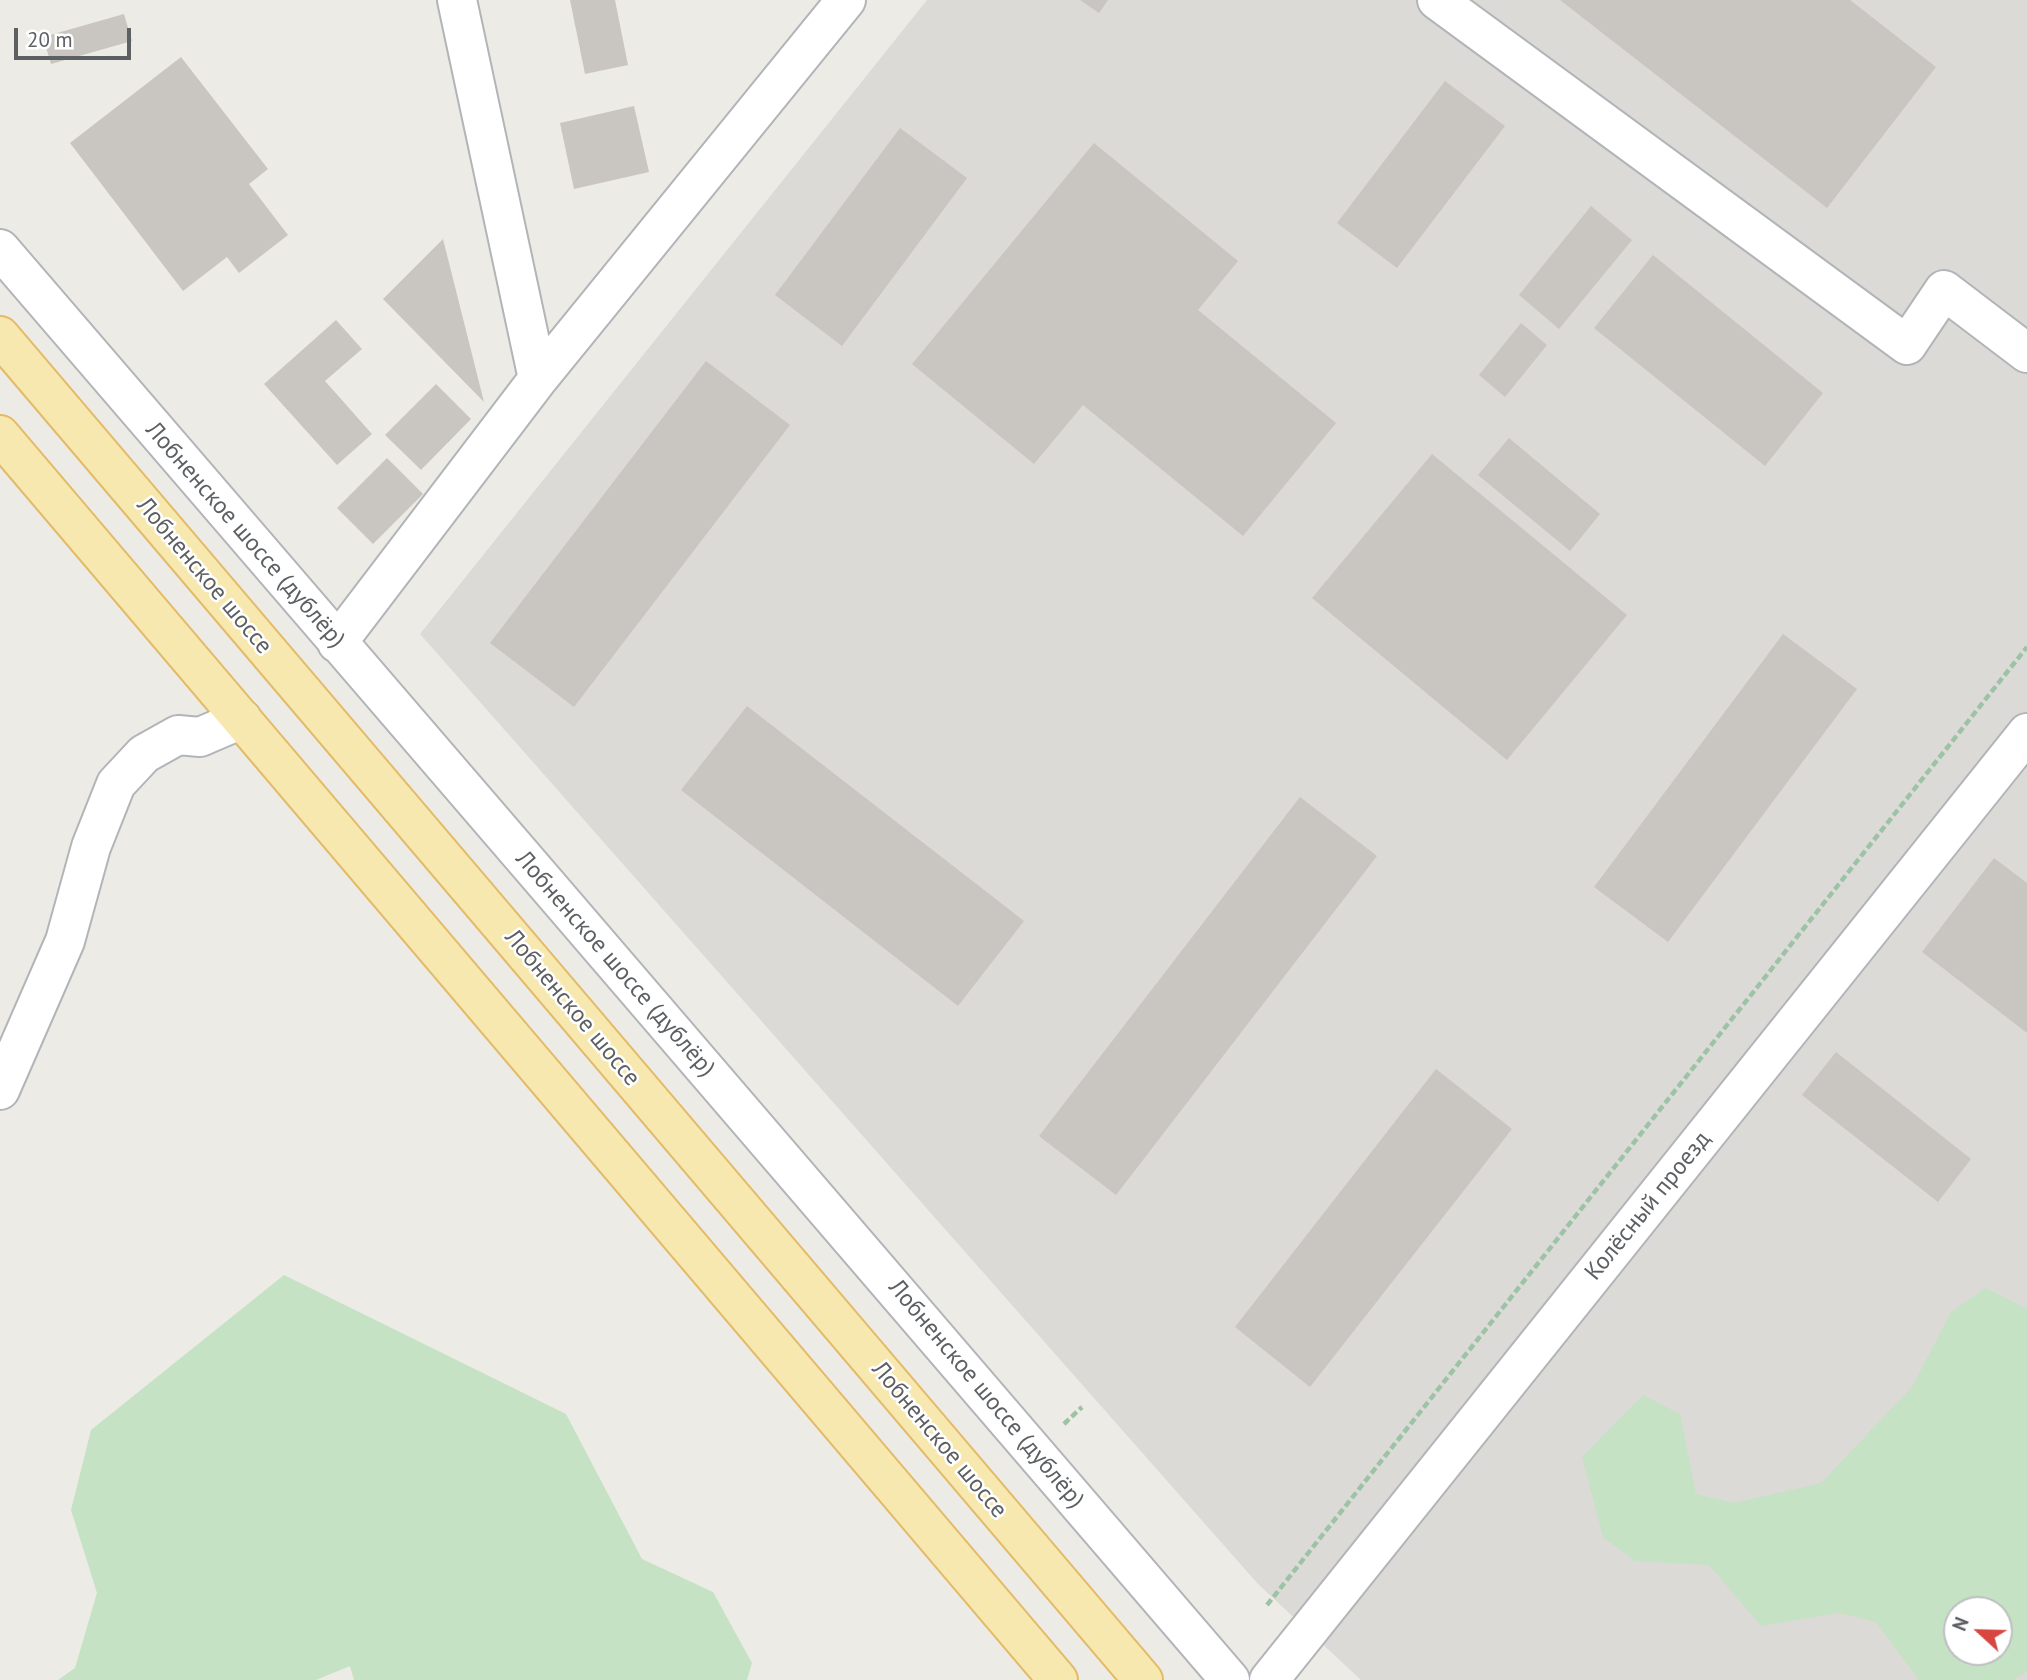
<!DOCTYPE html>
<html>
<head>
<meta charset="utf-8">
<style>
	body { margin:0 }
	#map { position:relative; width:2027px; height:1680px; overflow:hidden; background:#edebe5; font-family:"PT Sans",sans-serif }
	canvas { display:block }
	.north { position:absolute; left:1943px; top:1596px; width:70px; height:70px; box-sizing:border-box; background:#fff; border:2px solid #bebfc1; border-radius:50%; rotate:292deg; font-size:19px; font-weight:700; line-height:28px; text-align:center; color:#5c6063 }
	.north::after { content:''; display:block; margin:auto; width:24px; height:32px; background:#d74641; clip-path:polygon(50% 0,100% 100%,50% 72%,0 100%) }
	.scale { position:absolute; left:14px; top:28px; width:117px; height:32px; box-sizing:border-box; border:4px solid #5c6063; border-top:0; padding-left:9px; font-size:21px; line-height:24px; white-space:nowrap; color:#5c6063; -webkit-text-stroke:5px #fff; paint-order:stroke }
</style>
</head>
<body>
<div id="map">
<canvas width="2027" height="1680"></canvas>
<div class="north">N</div>
<div class="scale">20 m</div>
</div>
<script>
const c = document.querySelector('canvas').getContext('2d');
c.lineJoin = 'round';
function fill(path, color) { c.fillStyle = color; c.fill(path, 'evenodd'); }
function stroke(path, color, width, dash) { c.strokeStyle = color; c.lineWidth = width; c.lineCap = dash ? 'butt' : 'round'; c.setLineDash(dash || []); c.stroke(path); }
function drawText(font, color, halo, rows, align = 'center') {
  c.font = font + ' "PT Sans",sans-serif'; c.lineWidth = 5; c.setLineDash([]); c.textBaseline = 'middle'; c.strokeStyle = halo; c.fillStyle = color; for (const [text, x, y, turn = 0] of rows) {
    c.save(); c.translate(x, y); c.rotate((+turn || 0) * Math.PI / 180); c.textAlign = isNaN(turn) ? turn : align; if (halo) c.strokeText(text, 0, 0); c.fillText(text, 0, 0); c.restore();
  }
}
fill(new Path2D(`
	M927,0H2027V1680H1361L1258,1584L420,634ZM1957,1610H1999V1652H1957Z`), '#dcdad7');
fill(new Path2D(`
	M284,1275L566,1414L642,1559L713,1592L752,1663L747,1680H354L350,1666L316,1680H58L75,1668L97,1593L71,1510L91,1430Z
	M1986,1288L2027,1309V1672L2013,1680H1919L1876,1622L1838,1613L1761,1626L1709,1565L1635,1561L1603,1537L1582,1457L1643,1395L1680,1414L1696,1494L1734,1503L1821,1483L1912,1387L1951,1312ZM1999,1610V1652H1957V1610Z`), '#c5e2c4');
fill(new Path2D(`
	M570,0H615L628,65L585,74Z
	M1080,0H1108L1099,13Z
	M1560,0H1850L1936,67L1827,208Z
	M124,14L132,41L51,64L43,37Z
	M181,57L268,169L249,184L288,235L239,273L227,257L183,291L70,143Z
	M1445,81L1505,126L1397,268L1337,223Z
	M634,106L649,172L574,189L560,123Z
	M900,128L967,178L842,346L775,295Z
	M1094,143L1238,261L1198,310L1336,423L1243,536L1083,405L1034,464L912,364Z
	M1591,206L1632,240L1559,329L1519,295Z
	M443,239L484,402L383,299Z
	M1653,255L1823,393L1765,466L1594,328Z
	M336,320L362,349L325,381L372,434L337,465L264,384Z
	M1521,323L1547,345L1505,397L1479,375Z
	M706,361L790,425L574,707L490,643Z
	M436,384L471,419L421,470L385,435Z
	M1509,438L1600,514L1570,551L1478,475Z
	M1432,454L1627,615L1507,760L1312,598Z
	M387,458L423,494L373,544L337,508Z
	M1783,634L1857,689L1668,942L1594,887Z
	M747,706L1024,921L958,1006L681,790Z
	M1300,797L1377,856L1116,1195L1039,1136Z
	M1994,858L2027,883V1033L1922,952Z
	M1836,1052L1971,1159L1938,1202L1802,1095Z
	M1436,1069L1512,1129L1310,1387L1235,1327Z`), '#c9c6c1');
const minor = new Path2D(`
	M457,0L538,379
	M1437,0L1907,345L1944,290L2027,353
	M0,249C409,727 822,1201 1230,1680
	M337,643L538,379L846,0
	M0,1090L65,941L91,847L116,784L144,754L178,735L200,737L242,719
	M1269,1680L2027,733`);
const major = new Path2D(`
	M0,336L1143,1680
	M0,435L1058,1680`);
stroke(minor, '#b2b5b8', 42);
stroke(major, '#e3bb68', 42);
stroke(new Path2D(`
	M1064,1424L1082,1407
	M1267,1605L2027,647`), '#9dc3a6', 4.5, [7, 3.5]);
stroke(minor, '#fff', 38);
stroke(major, '#f7e8b0', 38);
drawText('24px', '#5c6063', '#fff', [
	["Лобненское шоссе (дублёр)",245,535,49],
	["Лобненское шоссе",204,576,50],
	["Лобненское шоссе (дублёр)",615,964,49],
	["Лобненское шоссе",572,1008,50],
	["Колёсный проезд",1648,1206,-51],
	["Лобненское шоссе (дублёр)",986,1394,50],
	["Лобненское шоссе",939,1440,50]
]);
</script>
</body>
</html>
